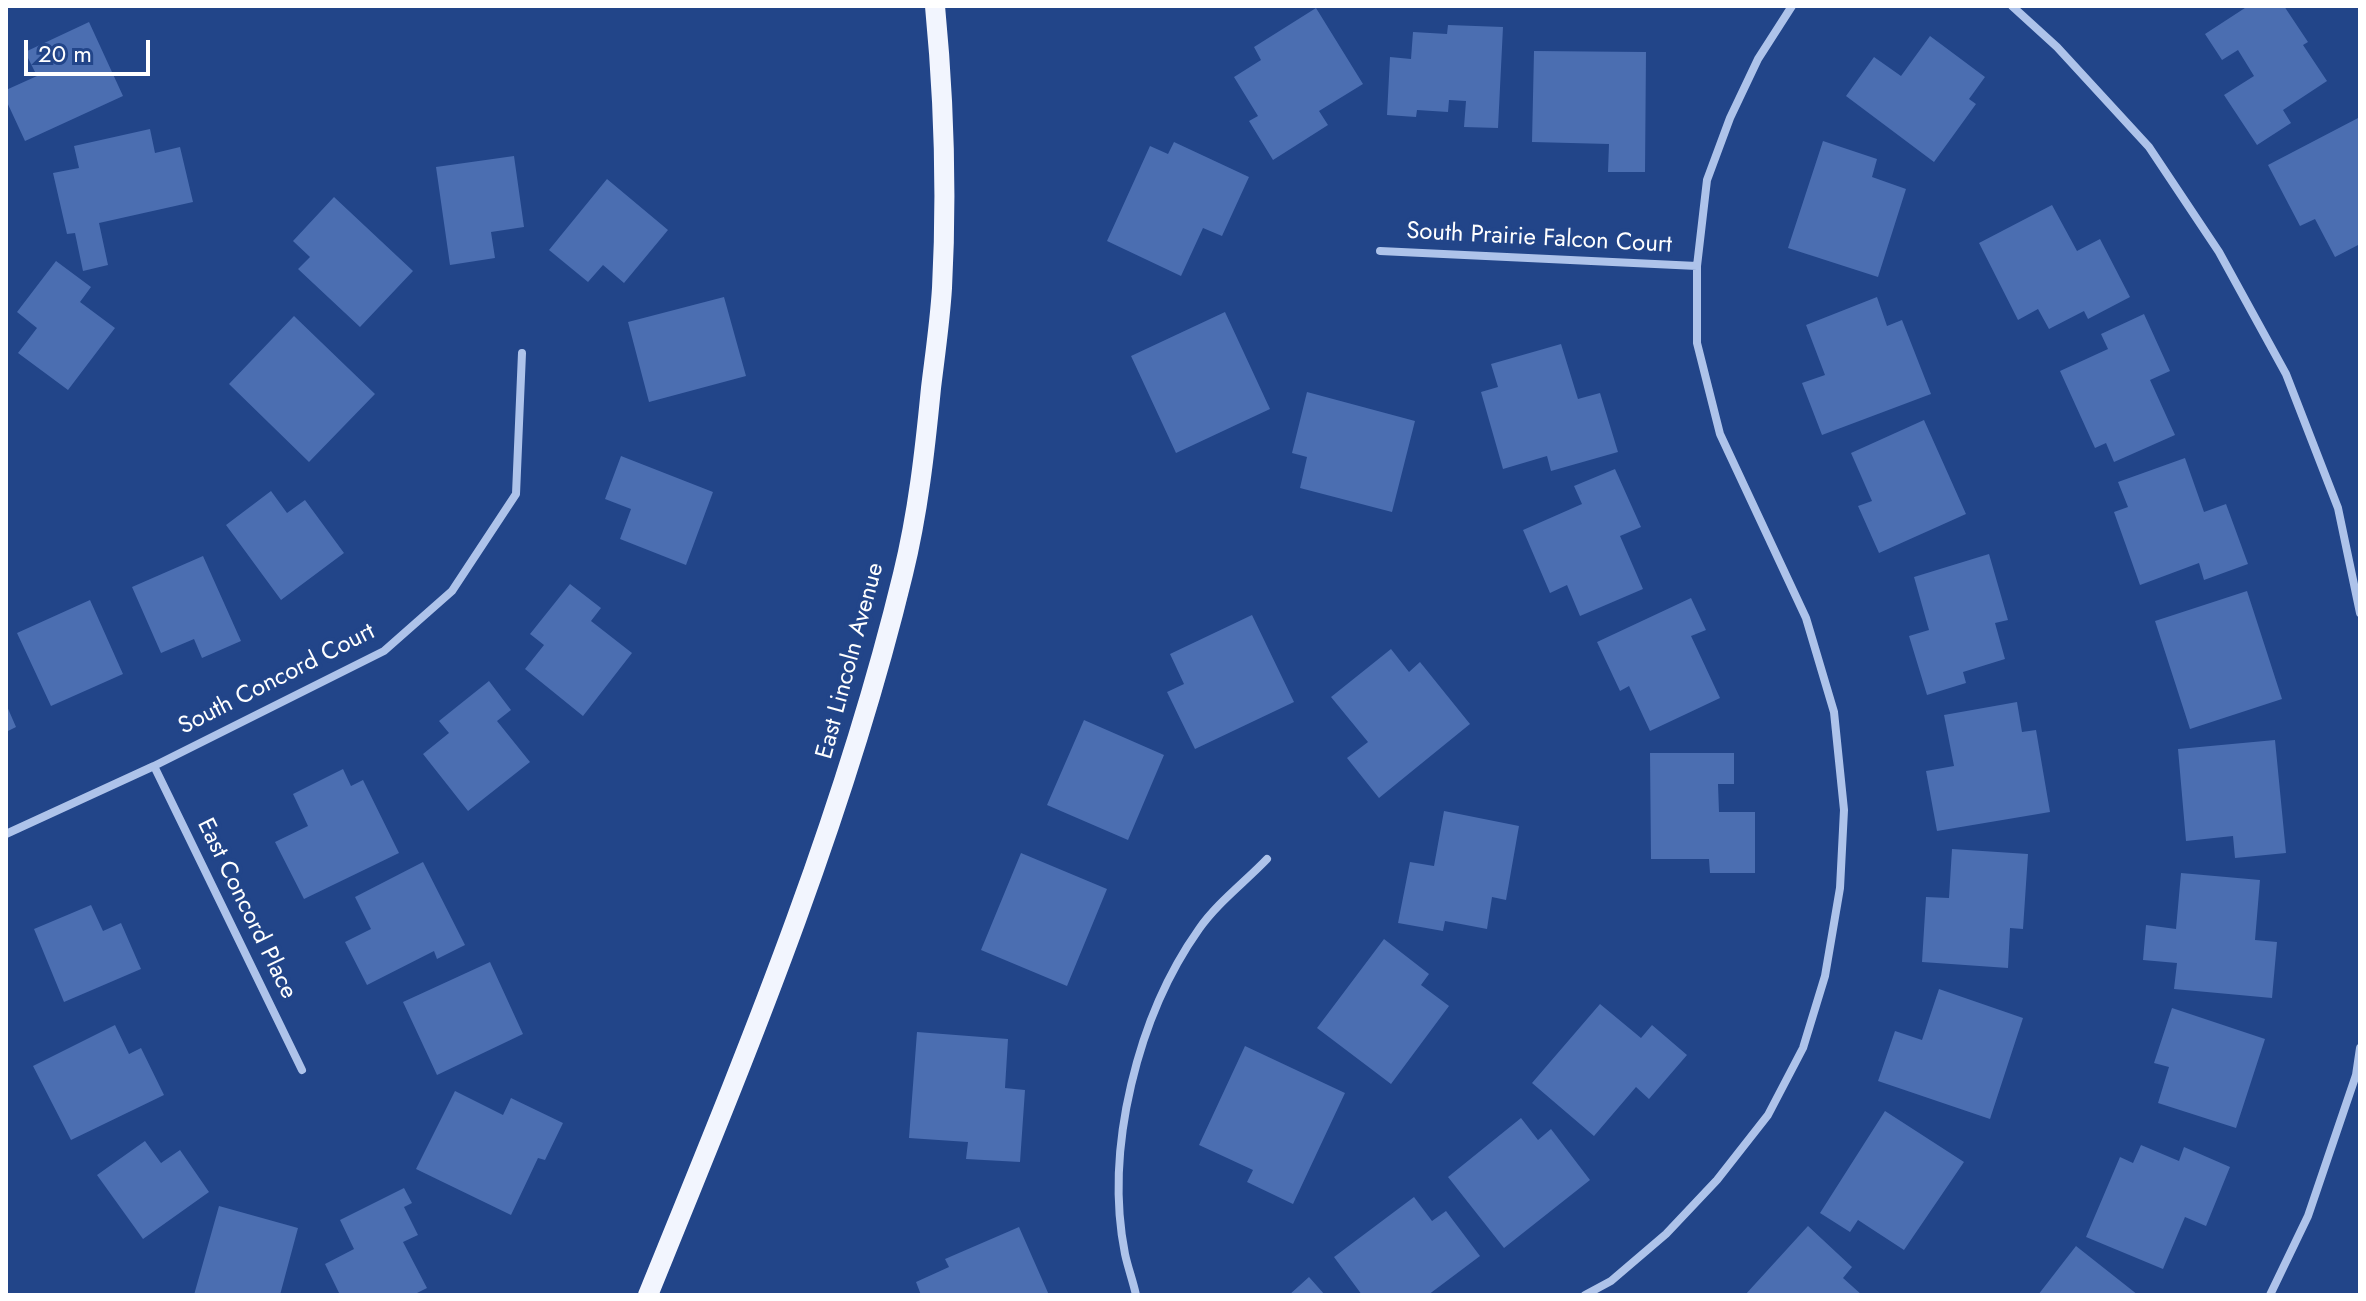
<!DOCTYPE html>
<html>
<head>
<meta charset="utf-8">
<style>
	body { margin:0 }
	#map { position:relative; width:2366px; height:1301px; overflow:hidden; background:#224589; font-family:Jost,sans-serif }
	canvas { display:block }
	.frame { position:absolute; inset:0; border:8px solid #fff; pointer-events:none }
	.scale { position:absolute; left:24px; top:40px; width:126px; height:36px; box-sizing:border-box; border:4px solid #fff; border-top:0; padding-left:10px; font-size:24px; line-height:28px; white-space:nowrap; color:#fff; -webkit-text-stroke:6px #224589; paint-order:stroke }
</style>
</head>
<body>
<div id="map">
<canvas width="2366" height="1301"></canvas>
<div class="frame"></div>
<div class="scale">20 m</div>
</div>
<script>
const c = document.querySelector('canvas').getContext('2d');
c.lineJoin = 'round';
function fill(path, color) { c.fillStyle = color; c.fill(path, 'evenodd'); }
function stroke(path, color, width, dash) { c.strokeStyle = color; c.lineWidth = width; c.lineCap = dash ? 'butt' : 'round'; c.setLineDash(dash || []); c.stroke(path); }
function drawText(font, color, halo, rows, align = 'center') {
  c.font = font + ' Jost,sans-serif'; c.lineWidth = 8; c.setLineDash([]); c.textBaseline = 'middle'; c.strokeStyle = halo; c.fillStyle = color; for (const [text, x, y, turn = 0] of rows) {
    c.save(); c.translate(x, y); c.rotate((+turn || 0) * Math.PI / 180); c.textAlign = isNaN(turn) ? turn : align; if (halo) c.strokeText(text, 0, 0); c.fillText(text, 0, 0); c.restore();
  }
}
fill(new Path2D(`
	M2248,6H2284L2308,42L2303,45L2327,81L2283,110L2291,123L2257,145L2224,95L2254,76L2238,50L2222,60L2205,34Z
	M1316,8L1363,84L1319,111L1328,125L1273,160L1249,121L1258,116L1234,77L1261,60L1254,47Z
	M89,22L123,96L25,141L6,100V90L37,76L25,52Z
	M1448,25L1503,27L1498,128L1464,127L1466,101L1449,100L1448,112L1417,110L1416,117L1387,115L1390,57L1411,59L1413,32L1447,34Z
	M1930,36L1985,77L1969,99L1976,104L1934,162L1846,96L1874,57L1901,76Z
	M1534,51L1646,52L1645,172H1608L1609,144L1532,142Z
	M2360,117V244L2335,257L2315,219L2300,226L2268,165Z
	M150,129L155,153L180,147L193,202L99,223L108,265L83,271L75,233L67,234L53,173L79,168L74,146Z
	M1823,141L1877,159L1872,177L1906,189L1878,277L1788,248Z
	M1174,142L1249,177L1222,236L1203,228L1181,276L1107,241L1150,146L1168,154Z
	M514,156L524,227L491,232L495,258L450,265L436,167Z
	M607,179L668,230L624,283L603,265L588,282L549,250Z
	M334,197L413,271L360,327L298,269L310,257L293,241Z
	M2052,205L2077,251L2100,239L2130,297L2088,319L2084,311L2049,329L2038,309L2018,320L1979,243Z
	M56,261L91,287L80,302L115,328L68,390L18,353L37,328L17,312Z
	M724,297L746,376L649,402L628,322Z
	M1877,297L1887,326L1902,320L1931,394L1822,435L1802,383L1825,375L1806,325Z
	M1225,312L1270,409L1176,453L1131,356Z
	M2144,314L2170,371L2150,380L2175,435L2114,462L2106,443L2095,448L2060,371L2108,349L2101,334Z
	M294,316L375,394L309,462L229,384Z
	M1561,344L1578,399L1600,393L1618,452L1551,471L1547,456L1503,469L1481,392L1498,387L1491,364Z
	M1307,392L1415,421L1392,512L1300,488L1307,457L1292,453Z
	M1924,420L1966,514L1879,553L1858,506L1872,501L1851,453Z
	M621,456L713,492L686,565L620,539L631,509L605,499Z
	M2185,458L2204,512L2226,504L2248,564L2204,580L2199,563L2140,585L2114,512L2128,507L2118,482Z
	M1615,469L1641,527L1620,536L1643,589L1580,616L1567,585L1550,593L1523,530L1582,504L1574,486Z
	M271,491L287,513L305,500L344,553L281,600L226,525Z
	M1989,554L2008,620L1995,623L2005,659L1963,672L1966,683L1927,695L1909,636L1929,630L1914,577Z
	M203,556L241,641L202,658L194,639L161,653L132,587Z
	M570,584L601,608L591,621L632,653L583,716L525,669L544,645L530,634Z
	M2247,591L2282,699L2190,729L2155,621Z
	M1691,598L1706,630L1691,636L1720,698L1650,731L1629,686L1620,691L1597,642Z
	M90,600L123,674L51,706L17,633Z
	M1252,615L1294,702L1195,749L1167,692L1184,684L1170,654Z
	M1391,649L1409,672L1420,662L1470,724L1379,798L1347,758L1368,742L1331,697Z
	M489,681L511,710L497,721L530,762L468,811L423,754L449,733L439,721Z
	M2017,702L2022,732L2036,730L2050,812L1937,831L1926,771L1954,766L1944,715Z
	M6,704L16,727L6,732Z
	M1084,720L1164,755L1128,840L1047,805Z
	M2275,740L2286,853L2235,858L2233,836L2186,841L2178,749Z
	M1650,753H1734V784H1718L1719,812H1755V873H1710L1709,859H1651Z
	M343,769L351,786L363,780L399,853L304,899L275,842L308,826L293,794Z
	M1444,811L1519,826L1506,900L1492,897L1487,929L1445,921L1443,931L1398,923L1410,862L1434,866Z
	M1952,849L2028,854L2023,929L2010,928L2008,968L1922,962L1926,897L1949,898Z
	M1021,853L1107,889L1067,986L981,950Z
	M423,862L465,945L437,959L434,951L367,985L345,942L371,929L355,897Z
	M2181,873L2260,880L2255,940L2277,942L2272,998L2174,989L2177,963L2143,960L2146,925L2176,929Z
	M91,905L103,931L121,923L141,969L64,1002L34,929Z
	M1384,939L1429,974L1421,985L1449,1006L1391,1084L1317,1028Z
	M490,962L523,1034L437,1075L403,1002Z
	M1939,989L2023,1018L1990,1119L1878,1081L1895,1031L1922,1040Z
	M1600,1004L1641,1038L1652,1025L1687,1055L1649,1099L1636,1087L1594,1136L1532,1083Z
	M2172,1008L2265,1039L2236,1128L2158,1103L2169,1067L2154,1063Z
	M115,1025L129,1054L141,1048L164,1095L71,1140L33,1066Z
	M917,1032L1008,1039L1005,1088L1025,1090L1020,1162L966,1159L968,1142L909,1138Z
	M1245,1046L1345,1093L1293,1204L1247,1182L1253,1170L1199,1145Z
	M455,1091L503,1115L511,1098L563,1123L545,1160L538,1158L511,1215L416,1169Z
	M1885,1111L1964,1162L1904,1250L1858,1220L1850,1232L1820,1213Z
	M1521,1118L1538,1140L1551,1129L1590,1180L1504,1248L1448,1177Z
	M145,1141L161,1163L180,1150L209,1192L143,1239L97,1175Z
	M2141,1145L2179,1161L2184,1147L2230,1167L2206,1226L2185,1217L2163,1269L2086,1237L2120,1157L2133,1163Z
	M404,1188L412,1203L404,1207L418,1235L403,1242L427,1288L413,1295H340L325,1264L354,1249L340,1220Z
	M1414,1197L1432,1221L1446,1211L1480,1256L1428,1295H1362L1334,1257Z
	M219,1206L298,1228L280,1295H194Z
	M1808,1226L1852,1267L1843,1278L1862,1295H1745Z
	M1019,1227L1049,1295H921L916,1282L949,1267L945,1259Z
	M2076,1246L2138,1295H2038Z
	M1309,1277L1325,1295H1289Z`), '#4b6eb1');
stroke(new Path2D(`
	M2012,6L2057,47L2149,147L2219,252L2286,374L2338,508L2360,613
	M1380,251L1697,266
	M154,766L302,1070
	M6,834L154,766L384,651L452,591L516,494L522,353
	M1136,1295C1133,1281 1128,1268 1125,1254C1104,1149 1138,1015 1199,929C1217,903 1245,882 1267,859
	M1585,1295L1611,1281L1666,1234L1717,1180L1768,1115L1803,1048L1825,976L1840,888L1844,810L1834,712L1806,618L1720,434L1697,343V266L1707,180L1730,118L1758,59L1792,6
	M2270,1295L2308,1216L2356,1075L2360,1048`), '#aec3ea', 8);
stroke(new Path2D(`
	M648,1295C744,1059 843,822 903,574C918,513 925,450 931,388C935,355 940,321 942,288C947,194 944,99 935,6`), '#f2f5fe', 20);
drawText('24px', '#fff', '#224589', [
	["South Prairie Falcon Court",1539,239,3],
	["East Lincoln Avenue",851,661,-75],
	["South Concord Court",277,680,-27],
	["East Concord Place",246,909,64]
]);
</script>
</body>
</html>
